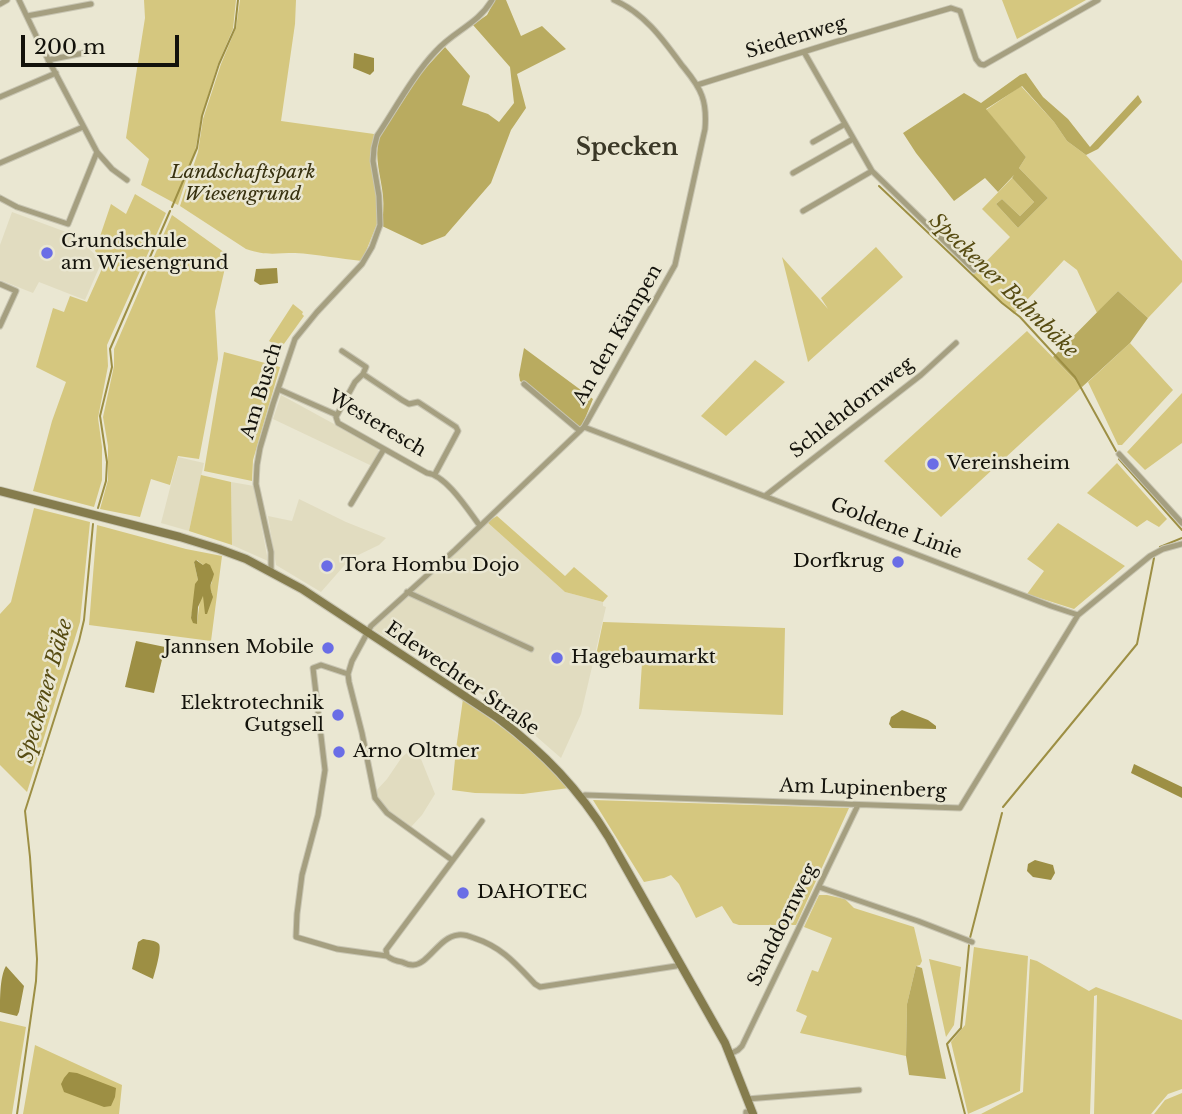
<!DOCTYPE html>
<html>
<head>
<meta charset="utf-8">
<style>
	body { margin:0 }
	#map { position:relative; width:1182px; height:1114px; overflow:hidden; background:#eae7d2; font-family:"Libre Baskerville",serif }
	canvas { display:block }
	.scale { position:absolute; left:21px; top:35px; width:158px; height:32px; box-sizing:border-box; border:4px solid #13120b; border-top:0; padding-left:9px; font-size:21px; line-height:24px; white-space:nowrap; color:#13120b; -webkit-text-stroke:5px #eae7d2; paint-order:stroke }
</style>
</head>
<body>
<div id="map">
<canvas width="1182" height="1114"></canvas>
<div class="scale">200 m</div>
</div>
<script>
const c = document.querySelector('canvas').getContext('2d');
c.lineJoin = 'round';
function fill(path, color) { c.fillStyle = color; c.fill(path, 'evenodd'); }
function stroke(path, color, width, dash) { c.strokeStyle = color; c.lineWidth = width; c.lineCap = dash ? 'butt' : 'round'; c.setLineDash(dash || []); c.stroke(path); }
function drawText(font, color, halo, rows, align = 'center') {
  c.font = font + ' "Libre Baskerville",serif'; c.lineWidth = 5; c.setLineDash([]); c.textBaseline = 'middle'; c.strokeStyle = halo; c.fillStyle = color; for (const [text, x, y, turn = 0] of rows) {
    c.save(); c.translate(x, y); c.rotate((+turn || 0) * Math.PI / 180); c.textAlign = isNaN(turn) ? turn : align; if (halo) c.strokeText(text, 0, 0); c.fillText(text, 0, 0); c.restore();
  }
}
fill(new Path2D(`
	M12,212L66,232L69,230L102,261L85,300L39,282L33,293L0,280V245Z
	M281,395L378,448L379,453L372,466L273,419Z
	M178,457L204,463L189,531L161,523Z
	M231,482L254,486L268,561L232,545Z
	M299,499L346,522L386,538L379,545L350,559L321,592L276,565L268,516L292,521Z
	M487,522L565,592L603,602V606L606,607L581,714L561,758L522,724L483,695L371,628Z
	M408,752L421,759L435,794L422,815L411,827L393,815L382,805L375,792L387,779L402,757Z`), '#e1dcc0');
fill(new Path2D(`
	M144,0H236L233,29L218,64L201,118L195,152L178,205L141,185L149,159L126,138L145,18Z
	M240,0H296L295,24L281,121L374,134L371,161L377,197V224L362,261C340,259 317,254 295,253C275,253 266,256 246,249L180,206L198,152L203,119L221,64L236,28Z
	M1002,0H1086L1017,39Z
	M1021,86L1054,122L1067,141L1086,155L1182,261V282L1148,318L1118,291L1097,313L1077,270L1064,260L1014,314L973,275L1010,237L982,209L1012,178L1034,202L1020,216L1002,199L996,204L1018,228L1048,198L1019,168L1026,157L986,110Z
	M135,194L166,213L107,345L108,366L98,418L102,447V480L94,507L33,491L52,421L66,382L36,367L53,308L64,312L70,296L87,302L105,262L95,251L111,204L126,214Z
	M172,215L228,255L215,311L218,359L199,459L178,456L170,485L151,479L140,517L100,509L108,480V446L103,417L114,366V349Z
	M876,247L903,277L808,362L782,257L828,309L821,298Z
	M293,304L303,312L302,314L304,316L281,348L269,341Z
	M1027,331L1082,387L941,517L884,461Z
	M1130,343L1173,390L1122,445H1118L1088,382Z
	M224,352L280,367L253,460L252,481L204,471Z
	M755,360L785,382L726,436L701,416Z
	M1182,393V443L1145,470L1127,452Z
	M1117,463L1167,519L1159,527L1147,520L1137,527L1087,493Z
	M201,475L231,482L232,545L189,531Z
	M34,508L90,522L80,622L27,792L0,765V614L11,602Z
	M497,516L565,576L574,567L608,596L603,602L565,592L487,522Z
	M1058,523L1125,566L1074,609L1027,594L1044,571L1027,559Z
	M97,525L186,549L222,556L211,641L89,625ZM197,560L203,565L212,582L209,589L212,593L203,595L200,600L197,623L191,618L198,580L194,562Z
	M603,622L785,628L783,715L639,709L642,663L595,660Z
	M463,699C501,726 538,753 569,788L523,794L475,793L452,790L456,749Z
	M593,800L849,808L796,925H739L733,923L722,906L696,918L679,884L671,875L664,878L644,882Z
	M819,895H827L845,899L854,908L914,927L922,961L920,965L916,966L907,1004L906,1056L800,1033L807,1016L796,1011L812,970L818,972L832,938L804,927Z
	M974,947L1028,956L1020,1091L968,1114L951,1042L965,1025Z
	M929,959L961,967L954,1025L946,1037Z
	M1030,959L1037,961L1089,991L1096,987L1182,1020V1089L1168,1094L1151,1114H1094L1097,995L1094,996V999L1090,1114H981L1023,1092Z
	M0,1021L26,1027L12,1114H0Z
	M35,1045L122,1085L119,1114H23Z
	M1182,1093V1114H1154L1165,1100Z`), '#d5c77f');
fill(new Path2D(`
	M495,0H506L521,36L542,26L566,49L517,74L526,108L511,130L491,183L445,236L422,245L382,226C383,216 384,206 383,196C381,176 374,158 379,138L421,73L445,47L470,76L462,105L488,114L499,122L514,103L510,67L473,25L487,15Z
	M1026,73L1043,97L1068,119L1090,147L1138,95L1142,102L1098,149L1086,155L1067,141L1054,122L1022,86L986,109L1026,157L1019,168L1048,198L1018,228L996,204L1002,199L1020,216L1034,202L1012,178L1014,175L998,192L985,178L954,201L916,153L903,133L964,93L981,103L1020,75Z
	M1118,291L1148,318L1130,343L1082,387L1053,357Z
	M524,348L593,399L580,431L520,381L519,375Z
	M916,966L922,968L946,1079L909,1075L906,1056L907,1004Z`), '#b9ab60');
fill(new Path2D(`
	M354,53L374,58V71L370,75L353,68Z
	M277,268L278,283L260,285L254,281L256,269Z
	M196,560L203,565L206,563L210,565L214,574C210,588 209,584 213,597L207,614H205L203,596L198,607L197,624L193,623L191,618L195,584L198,580L194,562Z
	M136,641L165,647L154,693L125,687Z
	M902,710L928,720L936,726V729L892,728L889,724L891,717Z
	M1134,764L1182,787V798L1131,773Z
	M1035,860L1053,865L1055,873L1051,880L1033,877L1027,871L1028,864Z
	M143,939C147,940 156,940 159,944C162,949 155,972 153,979L132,969L138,942Z
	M6,966L24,986L19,1012L17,1016L0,1012C0,998 0,976 6,966Z
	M69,1072L77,1073L116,1088L115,1097L111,1106L104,1107L64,1092L61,1084L64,1078Z`), '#9d8f44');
stroke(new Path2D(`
	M879,186L1002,303L1020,317L1075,377L1116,451
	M172,207L197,148L202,116L219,64L235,28L238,0
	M1119,459L1182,530
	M98,508L106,481L107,462L100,416L112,367L110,349L170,211
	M1160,547L1182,538
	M1003,807L1137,644L1154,558
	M970,938L1002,813
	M17,1114L36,981L37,959L30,857L25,811L79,641L84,620L93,524
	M965,1114L947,1044L961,1028L969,945`), '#9d8f44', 2);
const minor = new Path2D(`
	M19,0L40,44L97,152L112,169L127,180
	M0,4L7,0
	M27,16L91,4
	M804,52L872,171L974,270
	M48,60L94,51
	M697,85L835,42L951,8L960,11L976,59L980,64L984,65L1098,0
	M0,97L56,73
	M813,142L845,124
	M0,163L83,127
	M793,173L853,139
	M0,198L17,207L68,224L97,152
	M803,211L872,171
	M0,284L16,291L0,326
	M342,351L366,367L363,374
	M524,384L580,431
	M278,389L337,415L336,417L338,423L427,473C446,475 468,510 480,526
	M337,415L355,382L363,374L402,400L409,404L418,402L456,427L458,431L435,474
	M584,427L1051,606L1078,615
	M1119,454L1182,523
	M765,496L921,375L956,343
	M351,504L384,449
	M271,571V552L256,484L257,465L260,448L273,404L295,339L317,312L362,264L372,247L380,225L379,196L373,161L374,148L377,136C395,109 414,74 436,51C454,31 478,24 492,0
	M407,592L531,649
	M348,674L321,665L313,668L325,770L318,815L302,875L297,914L296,937L337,949L387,956C392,960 396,961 402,962C404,963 410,965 413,965C429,964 439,937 458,935C464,934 469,936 474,938C502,947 516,964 535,984L540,987L676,966L680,964
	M581,797L585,795L960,808L1078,615L1150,556L1163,549L1182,544
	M452,860L387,813L375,798L362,733L349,682L348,674L352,661L371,626L455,550L584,427L675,265L705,129C706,117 706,107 702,96C698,84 689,74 681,64C662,38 644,13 614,0
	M819,887L918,921L972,942
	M387,956L386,950L482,821
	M730,1054L738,1050L742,1046L858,805
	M747,1099L859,1090
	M746,1114V1112`);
const secondary = new Path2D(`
	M0,491L180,537L219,549L246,559L302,589L498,718C544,753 579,789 609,838L725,1043L753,1114`);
stroke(minor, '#c8c5b2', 7);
stroke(secondary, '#c8c5b2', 10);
stroke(minor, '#a59f80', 5);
stroke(secondary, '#857c4d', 8);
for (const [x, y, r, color] of [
	[47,253,7,"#6a6de6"],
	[933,464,7,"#6a6de6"],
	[898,562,7,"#6a6de6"],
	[327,566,7,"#6a6de6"],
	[328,648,7,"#6a6de6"],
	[557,658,7,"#6a6de6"],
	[338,715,7,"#6a6de6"],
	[339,752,7,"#6a6de6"],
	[463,893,7,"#6a6de6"]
]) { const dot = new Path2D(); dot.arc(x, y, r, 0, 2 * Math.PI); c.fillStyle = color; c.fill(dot); stroke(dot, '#eae7d2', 2.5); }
drawText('19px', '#13120b', '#eae7d2', [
	["Siedenweg",796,38,-17],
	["An den Kämpen",618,335,-60],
	["Am Busch",262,391,-73],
	["Schlehdornweg",852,408,-38],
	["Westeresch",377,424,31],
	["Goldene Linie",896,529,21],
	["Edewechter Straße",462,679,35],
	["Am Lupinenberg",863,789,2],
	["Sanddornweg",783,925,-64]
]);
drawText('italic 19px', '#37310f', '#eae7d2', [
	["Landschaftspark",243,173],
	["Wiesengrund",243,195]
]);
drawText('19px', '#13120b', '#eae7d2', [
	["Grundschule",61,242],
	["am Wiesengrund",61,264],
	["Vereinsheim",947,464],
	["Dorfkrug",884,562,"right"],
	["Tora Hombu Dojo",341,566],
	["Jannsen Mobile",314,648,"right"],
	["Hagebaumarkt",571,658],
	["Elektrotechnik",324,704,"right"],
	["Gutgsell",324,726,"right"],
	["Arno Oltmer",353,752],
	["DAHOTEC",477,893]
], 'left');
drawText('italic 21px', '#574c12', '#eae7d2', [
	["Speckener Bahnbäke",1003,286,44],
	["Speckener Bäke",46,691,-74]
]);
drawText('bold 23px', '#3b3827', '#eae7d2', [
	["Specken",627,149]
]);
</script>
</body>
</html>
